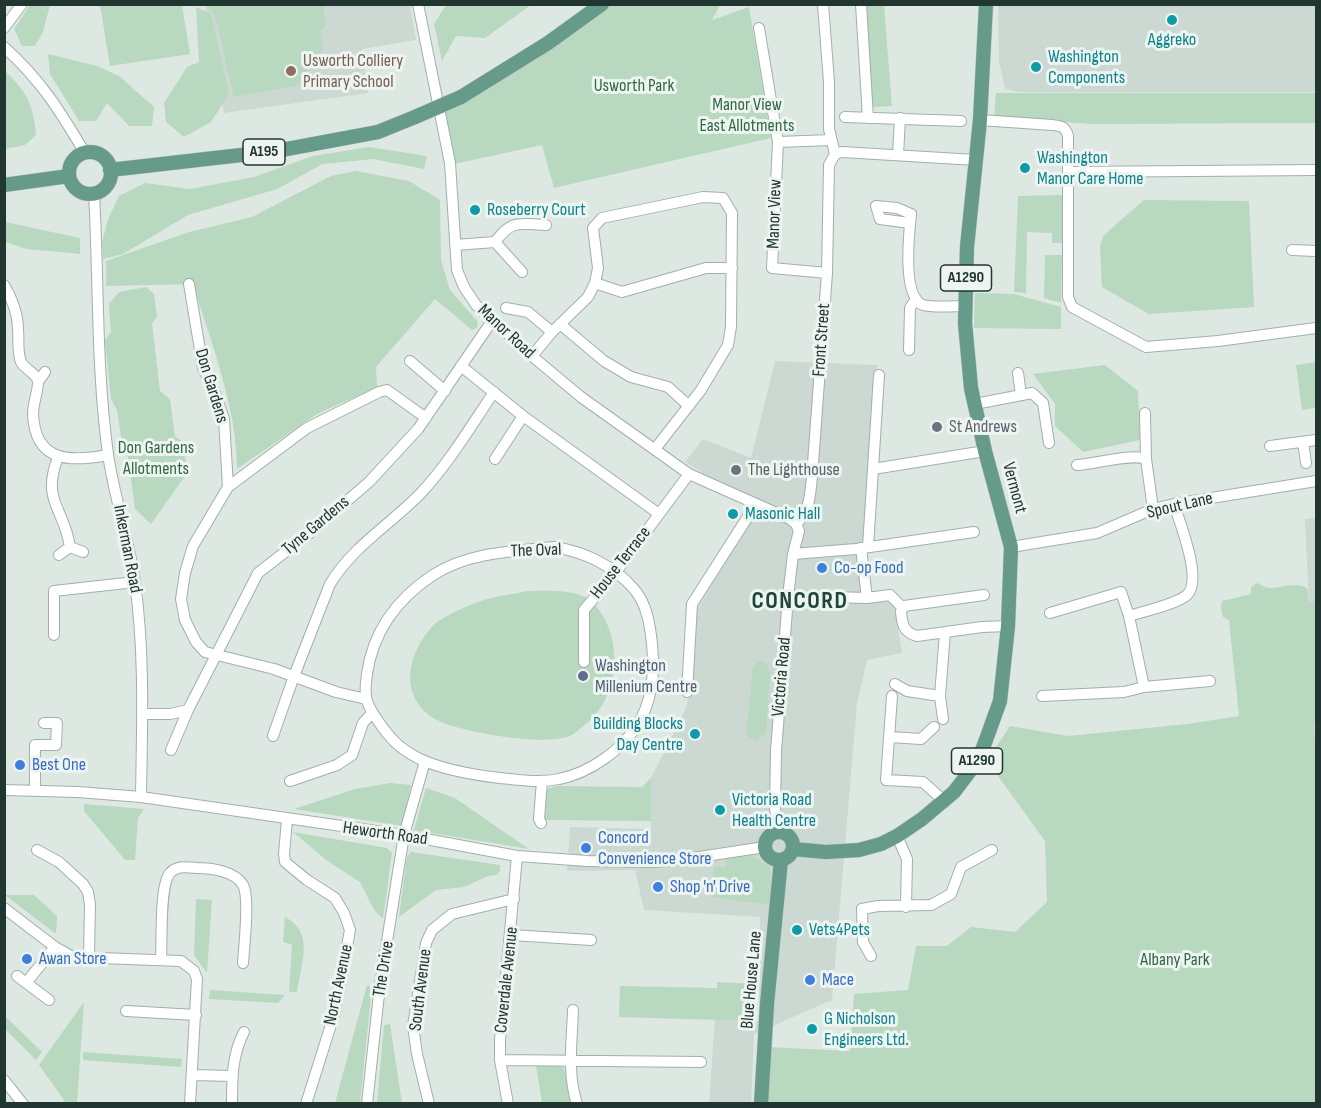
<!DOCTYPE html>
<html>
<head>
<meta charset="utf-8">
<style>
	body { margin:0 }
	#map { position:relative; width:1321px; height:1108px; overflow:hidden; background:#dee8e3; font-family:"Sofia Sans Condensed",sans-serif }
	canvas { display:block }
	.frame { position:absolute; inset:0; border:6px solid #213630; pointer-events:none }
</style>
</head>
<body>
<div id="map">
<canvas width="1321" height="1108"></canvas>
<div class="frame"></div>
</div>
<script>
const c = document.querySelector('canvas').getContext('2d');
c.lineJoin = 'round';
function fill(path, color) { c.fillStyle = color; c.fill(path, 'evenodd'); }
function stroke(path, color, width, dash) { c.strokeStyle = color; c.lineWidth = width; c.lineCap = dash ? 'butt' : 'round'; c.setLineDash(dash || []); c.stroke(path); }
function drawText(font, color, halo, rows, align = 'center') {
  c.font = font + ' "Sofia Sans Condensed",sans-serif'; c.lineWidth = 6; c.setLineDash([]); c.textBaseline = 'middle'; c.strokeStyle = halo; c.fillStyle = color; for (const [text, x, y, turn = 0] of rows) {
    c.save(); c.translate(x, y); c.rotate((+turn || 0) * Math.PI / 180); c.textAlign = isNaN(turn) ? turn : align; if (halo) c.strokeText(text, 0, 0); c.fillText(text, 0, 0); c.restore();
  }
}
fill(new Path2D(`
	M205,5H410L416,40L362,49L368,93L224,113Z
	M998,5H1316V92H1019L1005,89L999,61Z
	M775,361L877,365L863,554L865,601L894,602L902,653L867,660L857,704L832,1000L754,1034L751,1103H709L715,1020L759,1021L760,917L644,910L635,870L567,871L570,827L651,829V778L687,706L697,609L757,508L685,462L703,439L751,458Z
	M1316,518V759L1305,519Z`), '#ccd8d2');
fill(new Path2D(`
	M30,5H50L43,32L35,46H22L14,29Z
	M100,5H182L190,54L110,66Z
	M206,5H323L326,25L320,31L323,49L297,86L234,97L215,14Z
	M446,5V4L531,5L485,38L456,36L442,61L434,24Z
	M609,5H720L712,20L749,7L771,138L554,188L542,145L454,164L439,116Z
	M866,5H884L892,106L872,107Z
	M196,7L211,14L229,94L211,122L184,137L166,122L164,103L187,67L199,62Z
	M48,54L97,66L119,76L154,107L152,126H129L107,103L96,121H79L50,74Z
	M4,70C27,92 33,103 36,135L25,145L5,149Z
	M996,93H1316V123L1094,124L994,118Z
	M369,147L427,156L424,169L373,159L323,164L277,189L188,215L123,254L103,259L102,243L108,219L119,196L145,183L190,189L254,177L313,156Z
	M356,171L409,181L440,200L441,260L450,290L478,322L477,328L472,330L435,299L376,367L377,387L317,414L237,469C237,408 211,342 193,284L106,286V261L189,232L252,217L331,176Z
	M1063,195V243H1052V233L1027,232L1026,293L1014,292L1018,196Z
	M1144,200L1249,201L1254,307L1149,314L1102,287L1100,246L1104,235Z
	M5,222L80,238V254L27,249L5,242Z
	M1045,255H1062L1061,303L1044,298Z
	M146,287L154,294L157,317L152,323L160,391L170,399L175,437L182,441L188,472L151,524L135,509L128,456L122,444L117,410L111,399L105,340L111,332L109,304L119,292Z
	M975,293L1014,294L1061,307V329L974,328Z
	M1316,362V408L1302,410L1296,365Z
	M1105,365L1138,391L1140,440L1083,452L1055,426V404L1033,374Z
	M1256,583C1261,584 1265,588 1269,588C1283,588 1295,581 1307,588L1309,602L1316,601V721L1314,724L1316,756V1103L767,1104L768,1047L850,1051L854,994L908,990L916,946H947L971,927L1015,932L1047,902L1045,841L987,761L1010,726L1068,736L1187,724L1239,716L1229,620L1223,617L1221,608L1222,601L1251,594V588Z
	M527,591C545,591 568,589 585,597C592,600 597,607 601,613C624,647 617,703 582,727C577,731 572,736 567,737C543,744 493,736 468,730C443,724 421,718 412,691C405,667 419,638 437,622C446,616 468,605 478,602C493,596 511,595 527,591Z
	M758,662H765L770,672L766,733L757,741L746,735L753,667Z
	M651,778V821L545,820L547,789L556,786L642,787Z
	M390,783L411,785L402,826L294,809L355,789Z
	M426,788L455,798L529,849L414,830Z
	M84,804L144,809L138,818L135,860H125L84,811Z
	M293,832L387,848L392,853L383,919L374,910L360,882L326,860Z
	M411,852L500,865V871L496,875L488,876L464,887L436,890L399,917L407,857Z
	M742,855L753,857L769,866L771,874L769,905L713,897L714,867H726V857Z
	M5,895H34L57,916L56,934Z
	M196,899L212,900L207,973L194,955Z
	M285,917C315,932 301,964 297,992H289L292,945L283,942Z
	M717,982L756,984L754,1021L619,1017L620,986L717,988Z
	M367,985L372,987L360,1103H335Z
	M210,990L285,995L278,1003L209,999Z
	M84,1002L77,1103H66L39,1065Z
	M5,1016L42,1052L36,1060L5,1029Z
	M390,1024L402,1103H377L384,1025Z
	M83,1052L182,1059L181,1067L83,1060Z
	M559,1065L564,1068L570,1103H542L536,1066Z`), '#b8d8bf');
const minor = new Path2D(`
	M418,4L450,163L457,270L464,287L476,305L532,356L581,397L689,474L790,519L796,524
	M823,4L829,82V129L835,154
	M861,4L868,118
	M4,28L22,4
	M759,28L778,142L772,268L827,273
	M4,47C41,80 60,111 85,153
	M845,117L961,121
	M980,120L1052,125C1061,126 1065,126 1068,136V297L1072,307L1146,347L1218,341L1316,328
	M778,142L831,140
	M835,154L842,152L976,160
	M898,155L900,118
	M1068,172L1316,170
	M94,194C99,281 96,367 108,454C114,497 129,539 135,583C145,654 142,726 141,797
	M910,223L880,219L876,206L897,208L911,214C909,233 902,297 923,305C933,308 955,306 966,306
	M495,242L522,272
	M455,245L495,242C512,219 519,224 546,225
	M1292,250L1316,251
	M595,283L622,292L706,268H732
	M189,284L203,368L215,393L224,419L228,487
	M4,285C12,299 18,313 18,329C19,340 17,352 21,362C24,369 38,374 38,382C38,392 33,403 33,414C35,463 71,462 108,455
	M506,308L528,312L552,332
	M560,324L604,361L631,377L668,387L689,406
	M909,350L910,308L916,299
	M532,356L552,332L588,297L595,283L598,268L593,228L602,218L703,197L723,198L732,213L731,327L728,345L701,390L655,449
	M410,361L445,391
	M461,366L523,416L659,514
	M1018,373L1021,395
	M38,382L45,372
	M975,404L1032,393L1043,403L1049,443
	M1145,413L1146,459
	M1303,442L1306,463
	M1270,446L1316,440
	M58,457C41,502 64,507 70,547
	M495,459L523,416
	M1077,465C1095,464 1132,453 1146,459L1153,509
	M873,469L985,451
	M796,524C810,511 810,495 812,477L827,273L829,165L835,154
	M555,547C585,552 614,566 634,589C647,604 650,625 652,644C657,694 645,730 604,759C591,768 575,776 559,779C540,783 519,780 500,778C474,775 444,770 420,759C404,751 394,743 383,728C377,719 370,711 367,701C364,692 366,683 367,674C373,631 397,599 433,575C469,552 514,551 555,547Z
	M868,547L879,375
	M1011,547L1097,533L1153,509L1174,504L1316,481
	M861,548L867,598L890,595L903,608
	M793,554L856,549L974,532
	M59,555L70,547L83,552
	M984,595L904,606L901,611C902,624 903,632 917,636L982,627L1008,626
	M833,597L867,598
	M1050,613L1121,592L1129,616L1144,687
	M1129,616C1142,612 1177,604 1187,595C1203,580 1180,524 1174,504
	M54,635V591L135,582
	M584,662V610L616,572L689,474
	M895,684L907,691L940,696L945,632
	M687,692L692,604L756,504
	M892,696L886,780L923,782L945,802
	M940,696L943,719
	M1042,696L1124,692L1144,687L1210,681
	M366,699L336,692L274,669L205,652L196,642L185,620L181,599L185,573L193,546L228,487L307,428L379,392L387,390L426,418
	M143,714H170L188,710
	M273,736L294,676L330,584C353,546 391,524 421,493C449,463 471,426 494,392
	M890,737L921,739L934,727
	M171,750L188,710L258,573L311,532L369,482L418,429L492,321
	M290,781L337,765L352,755L363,723L372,713
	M4,790L78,792L141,797L404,835L517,856L588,861L654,862L686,859L765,847
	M35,790V745H56L57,723H44
	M287,820L284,854L285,862L307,880L335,898L344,913L350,930L335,1012L306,1104
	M541,823L539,819L542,781
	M778,832L775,808L776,751L788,597L793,554L799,531L796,524
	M897,836L907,859L906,907
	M37,850L59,862L83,884L88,892L90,905L89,957
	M4,908L55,947L73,957L181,961L194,971L197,979L190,1104
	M511,935L591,940
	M871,956L863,942L862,909L878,906L931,905L951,894L961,867L992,850
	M161,959C162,939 160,892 168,876C174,865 186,867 197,868C211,868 235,871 243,885C250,897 244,947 243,963
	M17,976L49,1000
	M26,983L55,947
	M573,1010C572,1041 567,1073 577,1104
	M126,1011L196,1015
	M500,1060L701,1062
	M192,1075L232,1076
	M4,1080L23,1104
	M232,1104C232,1078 232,1055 244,1032
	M367,1104L380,985L404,835L425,761
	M429,1104L417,1054L413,1026L426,943L432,930L452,914L514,899
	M508,1104L500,1060V1040L517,856`);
const major = new Path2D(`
	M461,97L548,43L602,4
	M69 173a21 21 0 1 1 42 0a21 21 0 1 1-42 0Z
	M110,170L276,151L378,132L415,117
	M4,185L69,176
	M765 846a14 14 0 1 1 28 0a14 14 0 1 1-28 0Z
	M793,849L826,852L859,850L881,844L897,836L922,819L954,792L973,767L983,748L1000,701L1008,626L1011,547L985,451L971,388L965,323L967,247L980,120L986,4
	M761,1104L767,1004L781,860`);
stroke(minor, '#a2afaa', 12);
stroke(major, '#bcc3c1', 15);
stroke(minor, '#fff', 10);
stroke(major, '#669a8a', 14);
const majorBridge = new Path2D(`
	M415,117L461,97`);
stroke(majorBridge, '#bcc3c1', 15, []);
stroke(majorBridge, '#669a8a', 14);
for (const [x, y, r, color] of [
	[1172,20,6,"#0f9aa8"],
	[1036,67,6,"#0f9aa8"],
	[291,71,6,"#8d6e63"],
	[1025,168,6,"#0f9aa8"],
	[475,210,6,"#0f9aa8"],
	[937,427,6,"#6b7280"],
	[736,470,6,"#6b7280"],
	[733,514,6,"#0f9aa8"],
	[822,568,6,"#3f7fe0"],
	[583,676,6,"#5c6f8a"],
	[695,734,6,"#0f9aa8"],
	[20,765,6,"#3f7fe0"],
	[720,810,6,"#0f9aa8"],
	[586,848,6,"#3f7fe0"],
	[658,887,6,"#3f7fe0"],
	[797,930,6,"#0f9aa8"],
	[27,959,6,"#3f7fe0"],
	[810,980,6,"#3f7fe0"],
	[812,1029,6,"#0f9aa8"]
]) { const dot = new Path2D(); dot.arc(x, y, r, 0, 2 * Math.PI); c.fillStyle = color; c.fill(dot); stroke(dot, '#eef5f1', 2); }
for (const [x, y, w] of [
	[264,152,42],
	[966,278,51],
	[977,761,51]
]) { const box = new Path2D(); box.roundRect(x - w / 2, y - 13, w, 26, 4.5); c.fillStyle = '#eef5f1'; c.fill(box); stroke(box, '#213630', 1.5); }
drawText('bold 16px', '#213630', null, [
	["A195",264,152],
	["A1290",966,278],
	["A1290",977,761]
]);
drawText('18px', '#0d838f', '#eef5f1', [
	["Aggreko",1172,40,"center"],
	["Washington",1048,57],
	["Components",1048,78],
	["Washington",1037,158],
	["Manor Care Home",1037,179],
	["Roseberry Court",487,210],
	["Masonic Hall",745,514],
	["Building Blocks",683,724,"right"],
	["Day Centre",683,745,"right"],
	["Victoria Road",732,800],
	["Health Centre",732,821],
	["Vets4Pets",809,930],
	["G Nicholson",824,1019],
	["Engineers Ltd.",824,1040]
], 'left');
drawText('18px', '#785e54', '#eef5f1', [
	["Usworth Colliery",303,61],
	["Primary School",303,82]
], 'left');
drawText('18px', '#2f6943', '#eef5f1', [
	["Usworth Park",634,86],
	["Manor View",747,105],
	["East Allotments",747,126],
	["Don Gardens",156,448],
	["Allotments",156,469],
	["Albany Park",1175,960]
]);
drawText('18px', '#213630', '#eef5f1', [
	["Manor View",775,214,-88],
	["Manor Road",506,332,43],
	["Front Street",822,340,-86],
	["Don Gardens",211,386,73],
	["Vermont",1014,488,75],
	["Spout Lane",1180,506,-13],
	["Tyne Gardens",316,526,-40],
	["Inkerman Road",127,549,79],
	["The Oval",536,551,-2],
	["House Terrace",621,563,-52],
	["Victoria Road",782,677,-85],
	["Heworth Road",385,834,8],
	["The Drive",384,969,-81],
	["Coverdale Avenue",507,980,-84],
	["Blue House Lane",752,980,-85],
	["North Avenue",339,985,-78],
	["South Avenue",421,990,-83]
]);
drawText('18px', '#5b616d', '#eef5f1', [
	["St Andrews",949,427],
	["The Lighthouse",748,470]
], 'left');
drawText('18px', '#366cbe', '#eef5f1', [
	["Co-op Food",834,568],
	["Best One",32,765],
	["Concord",598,838],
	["Convenience Store",598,859],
	["Shop 'n' Drive",670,887],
	["Awan Store",39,959],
	["Mace",822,980]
], 'left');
drawText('18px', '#4e5e75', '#eef5f1', [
	["Washington",595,666],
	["Millenium Centre",595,687]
], 'left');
c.letterSpacing = '1.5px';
drawText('bold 24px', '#1f463b', '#eef5f1', [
	["CONCORD",800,602]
]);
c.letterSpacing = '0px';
</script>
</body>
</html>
